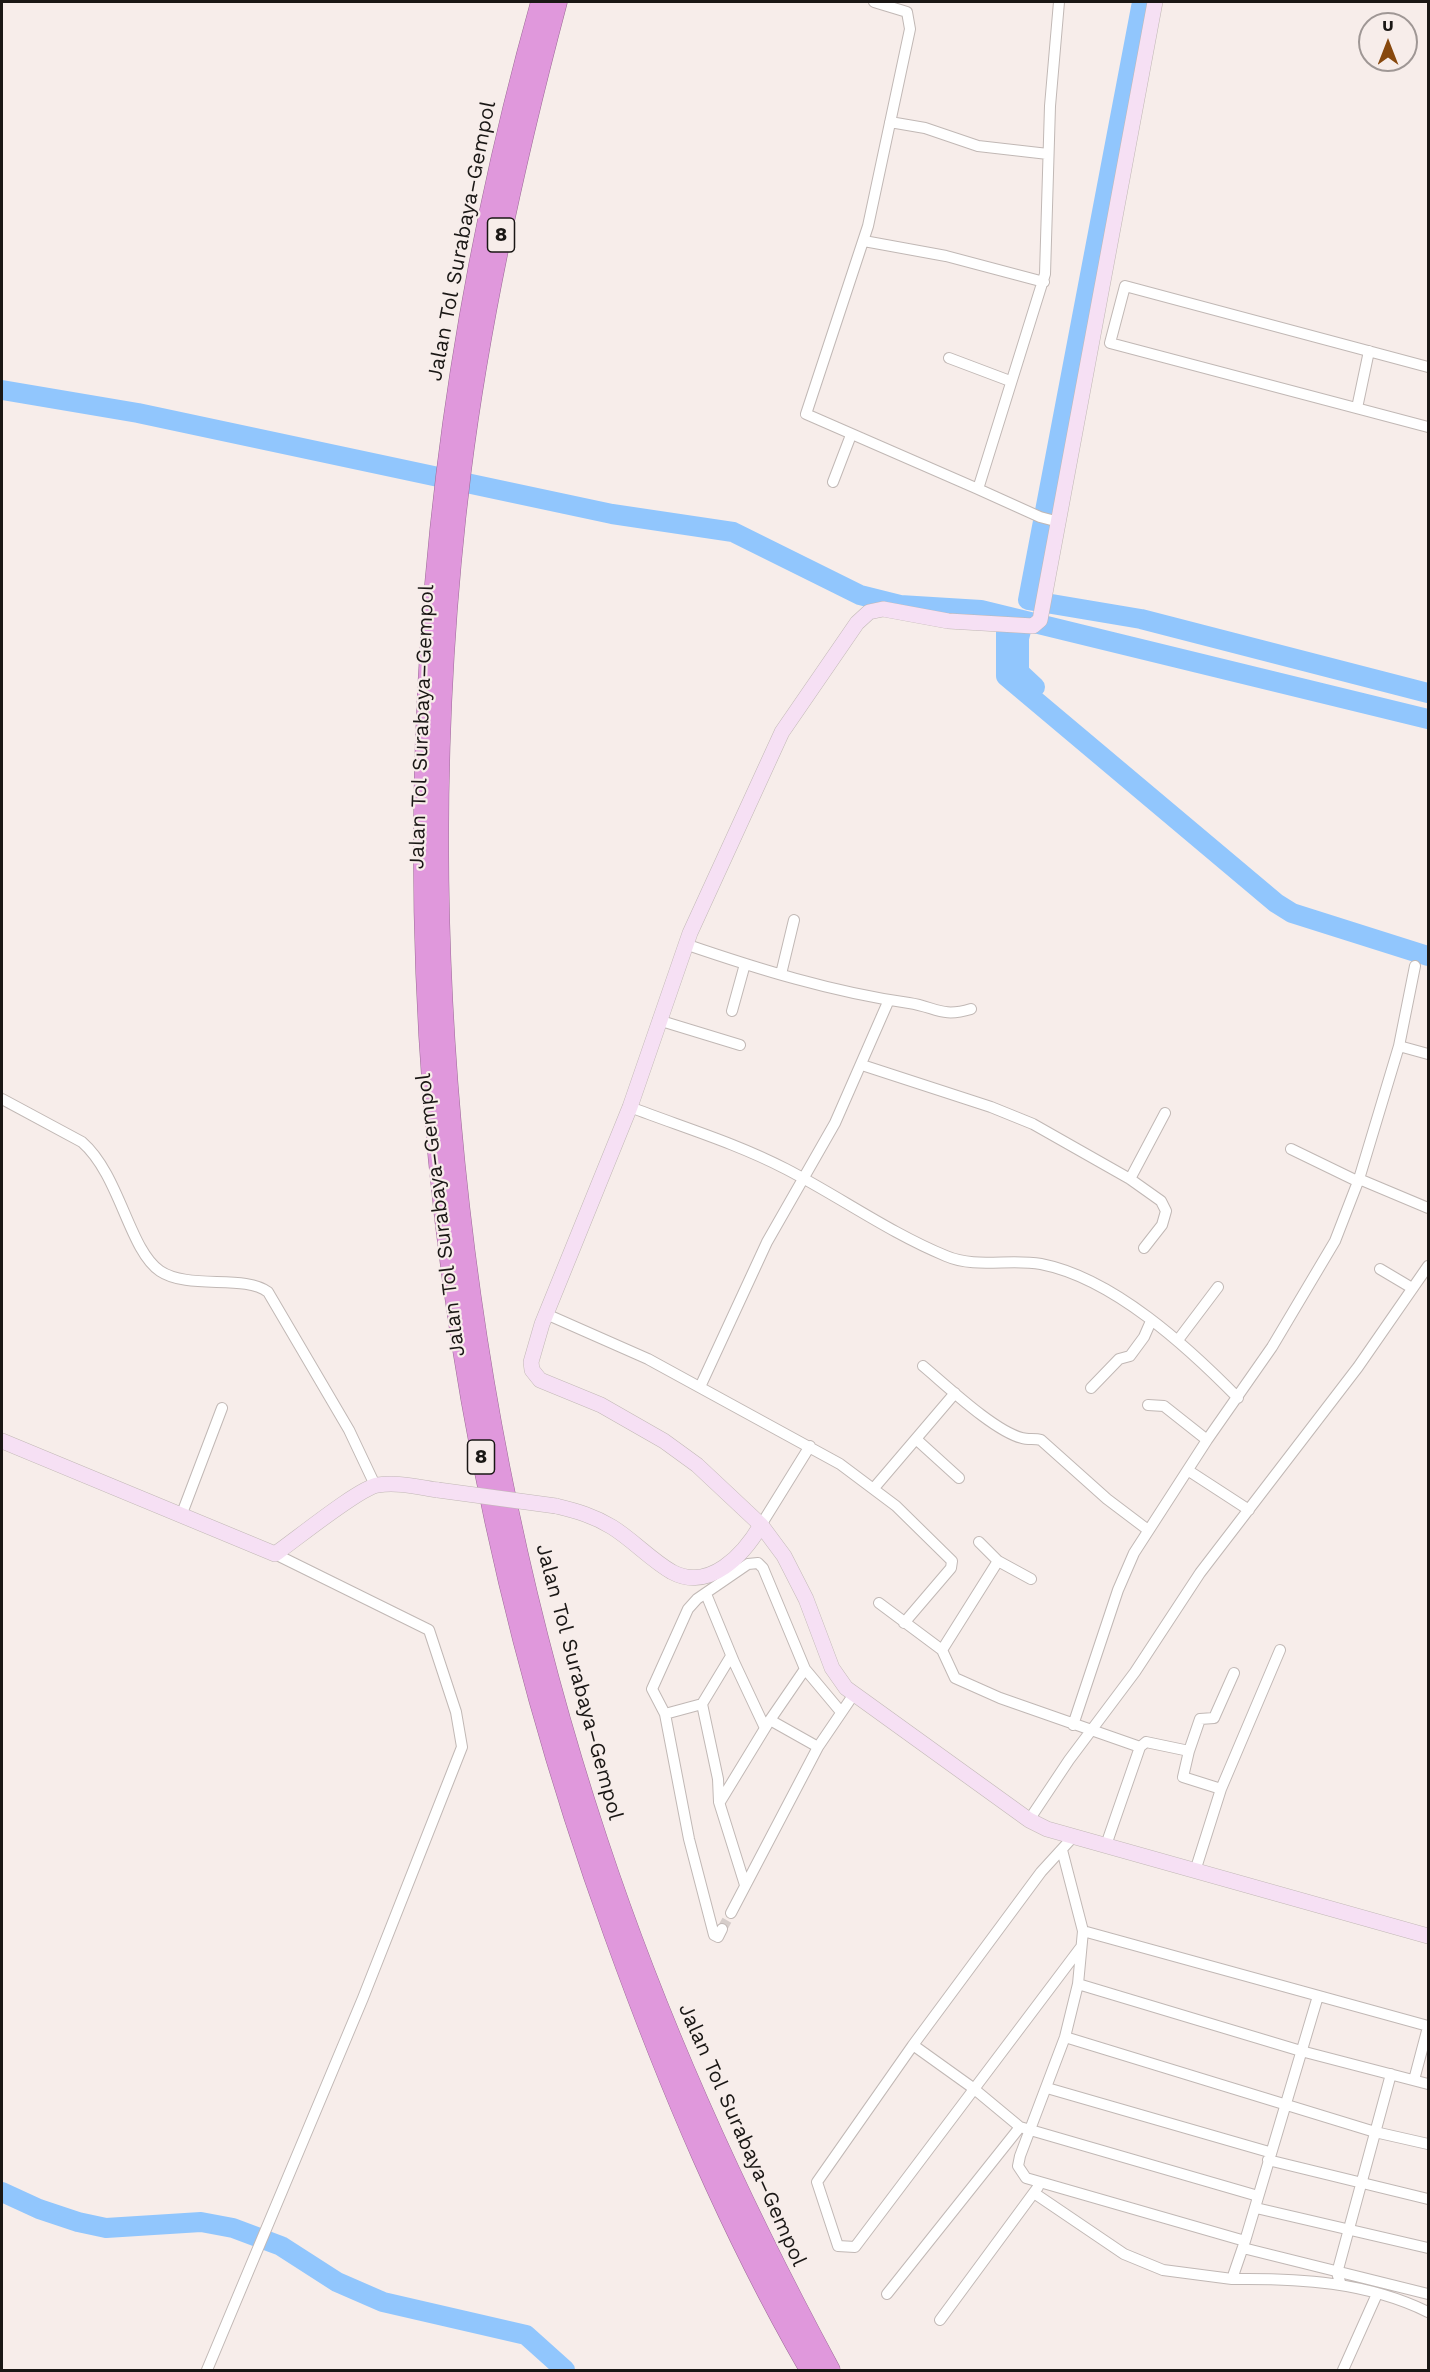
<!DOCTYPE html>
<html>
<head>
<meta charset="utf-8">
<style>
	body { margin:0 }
	#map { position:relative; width:1430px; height:2372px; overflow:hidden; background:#f7edea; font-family:"Work Sans",sans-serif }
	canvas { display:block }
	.frame { position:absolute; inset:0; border:3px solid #1a1715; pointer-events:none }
	.north { position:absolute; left:1358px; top:12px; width:60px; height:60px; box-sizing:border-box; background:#f7edea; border:2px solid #9f9795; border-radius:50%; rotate:0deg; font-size:16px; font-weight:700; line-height:24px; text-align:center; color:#1a1715 }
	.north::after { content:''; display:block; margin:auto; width:21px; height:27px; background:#87480d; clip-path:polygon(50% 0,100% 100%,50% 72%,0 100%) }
</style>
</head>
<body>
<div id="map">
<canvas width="1430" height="2372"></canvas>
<div class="frame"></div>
<div class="north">U</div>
</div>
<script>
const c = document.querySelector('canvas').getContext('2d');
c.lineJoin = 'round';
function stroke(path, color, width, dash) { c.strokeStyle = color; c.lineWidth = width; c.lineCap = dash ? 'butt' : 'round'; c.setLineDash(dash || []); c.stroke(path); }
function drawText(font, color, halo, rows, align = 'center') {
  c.font = font + ' "Work Sans",sans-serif'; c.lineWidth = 4.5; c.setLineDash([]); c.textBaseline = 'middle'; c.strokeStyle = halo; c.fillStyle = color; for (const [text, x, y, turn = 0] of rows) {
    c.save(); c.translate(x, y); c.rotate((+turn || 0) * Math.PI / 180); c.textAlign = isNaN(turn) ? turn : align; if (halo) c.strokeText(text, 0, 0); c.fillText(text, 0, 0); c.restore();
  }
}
stroke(new Path2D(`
	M1142,2L1028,600L1141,619L1428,693
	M2,390L138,413L612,514L733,532L860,595L900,605L981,610L1428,719
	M1006,616V676L1276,903L1292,913L1428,956
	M1022,627L1019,638V672L1035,687
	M2,2192L39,2209L78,2222L106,2228L201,2222L233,2228L281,2246L337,2282L383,2302L526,2335L565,2370`), '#91c6fd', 20);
stroke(new Path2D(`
	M722,1929L731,1913`), '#d6cdca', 10, [10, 5]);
const street = new Path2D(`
	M874,2L907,12L910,29L868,226L806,414L978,489
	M890,122L925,128L978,146L1048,154
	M864,241L946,256L1044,282
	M949,358L1010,381
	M1428,367L1125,286L1110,343L1428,427
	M1357,408L1369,351
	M833,482L851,435
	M1059,522L1040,517L978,489L1045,274L1050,106L1059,2
	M685,944C758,969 832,992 909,1003C936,1007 941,1018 971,1009
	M781,974L794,920
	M732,1011L745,964
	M658,1020L740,1045
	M1399,1046L1415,966
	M862,1065L991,1107L1033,1124L1130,1179L1161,1201L1166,1211L1162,1225L1144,1248
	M2,1099L82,1142C120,1175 129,1250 160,1271C188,1290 245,1274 268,1292L349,1430L375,1485
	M630,1107C682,1127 736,1143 786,1169C840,1197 890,1233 946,1256C976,1269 1010,1258 1041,1264C1113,1278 1188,1347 1238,1398
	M1291,1149L1357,1181
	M1130,1179L1165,1113
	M1359,1179L1428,1208
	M1380,1269L1412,1288
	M546,1314L648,1359L840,1464L896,1506L952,1561L951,1568L904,1623
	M1178,1340L1218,1287
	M923,1366C947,1386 994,1431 1022,1438C1028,1440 1035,1438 1041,1440L1107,1499L1148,1530
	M700,1387L767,1242L835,1123L888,1002
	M1091,1388L1119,1359L1130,1356L1144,1337L1151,1321
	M1148,1405L1164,1406L1207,1440
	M916,1439L959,1478
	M1189,1471L1249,1510
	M874,1488L955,1393
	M181,1516L222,1408
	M761,1525L810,1446
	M979,1542L998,1561L1031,1579
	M706,1594L734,1662L765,1728
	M879,1603L942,1650L955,1678L1000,1698L1140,1747L1146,1742L1189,1751L1183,1777L1221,1789
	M942,1650L998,1561
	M702,1704L718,1779L719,1802L745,1885
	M665,1714L702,1704L731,1656
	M770,1720L818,1747
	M1073,1725L1118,1590L1134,1553L1207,1440L1272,1347L1335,1241L1359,1179L1399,1046L1428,1054
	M1189,1751L1200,1719L1214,1718L1234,1673
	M720,1802L770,1720L805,1669
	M1029,1820L1069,1760L1135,1672L1200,1573L1358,1367L1428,1266
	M1073,1837L1041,1872L913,2045L817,2182L838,2246L855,2247L1081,1947
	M1106,1845L1140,1747
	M1062,1850L1083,1931L1078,1984L1065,2037L1020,2156L1018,2166L1026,2178L1245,2241L1318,1996
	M1196,1868L1221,1789L1280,1650
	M731,1913L818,1747L854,1694
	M722,1929L718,1937L714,1935L689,1839L665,1714L652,1689L688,1609L697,1599L748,1564L758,1563L763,1568L805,1669L841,1712
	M1083,1931L1428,2026
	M1078,1984L1301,2051L1428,2084
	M1065,2037L1375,2132L1428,2144
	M913,2045L973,2088L1020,2127L1258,2196
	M1414,2080L1428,2027
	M1047,2088L1269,2152
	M1268,2160L1428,2199
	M1034,2193L1124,2254L1163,2270L1232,2279
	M1256,2208L1428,2248
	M1245,2241L1232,2279C1299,2278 1367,2282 1428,2312
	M1243,2248L1428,2294
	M1341,2285L1337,2273L1391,2074
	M887,2294L1020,2127
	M940,2320L1038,2187
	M207,2370L363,1998L462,1747L456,1712L429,1630L275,1554
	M1343,2370L1377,2294`);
const secondary = new Path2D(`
	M1155,2L1040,620L1033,626L948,621L883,609L869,612L857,623L782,732L690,933L630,1107L542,1324L531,1362L532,1370L540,1380L601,1405L664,1441L697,1465L761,1525L784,1556L806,1599L832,1668L846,1688L1029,1820L1047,1829L1428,1936
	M2,1441L275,1554C294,1541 360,1487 378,1485C398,1482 418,1487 438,1490
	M556,1506C577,1511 594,1516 612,1527C633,1540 651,1560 672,1572C710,1592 744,1554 761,1525`);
const highway = new Path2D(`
	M541,2C362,638 389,1313 614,1934C668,2084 730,2232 810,2370
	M557,2C516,156 481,312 461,471C405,922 455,1411 598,1842C659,2026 738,2200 830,2370`);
stroke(street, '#c1b8b5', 12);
stroke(secondary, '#c1b8b5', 16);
stroke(highway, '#9b6b96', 21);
stroke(street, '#fff', 10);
stroke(secondary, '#f6e0f4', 15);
stroke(highway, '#e098dc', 20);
const secondaryBridge = new Path2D(`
	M438,1490L556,1506`);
stroke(secondaryBridge, '#c1b8b5', 16, []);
stroke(secondaryBridge, '#f6e0f4', 15);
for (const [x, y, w] of [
	[501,235,27],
	[481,1457,27]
]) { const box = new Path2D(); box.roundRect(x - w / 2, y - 17, w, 34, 4.5); c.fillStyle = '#f7edea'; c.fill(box); stroke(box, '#1a1715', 1.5); }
drawText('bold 20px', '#1a1715', null, [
	["8",501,235],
	["8",481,1457]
]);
drawText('21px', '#1a1715', '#f7edea', [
	["Jalan Tol Surabaya–Gempol",462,241,-79],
	["Jalan Tol Surabaya–Gempol",422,727,-88],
	["Jalan Tol Surabaya–Gempol",441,1215,-97],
	["Jalan Tol Surabaya–Gempol",579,1682,75],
	["Jalan Tol Surabaya–Gempol",742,2135,66]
]);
</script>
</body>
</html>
